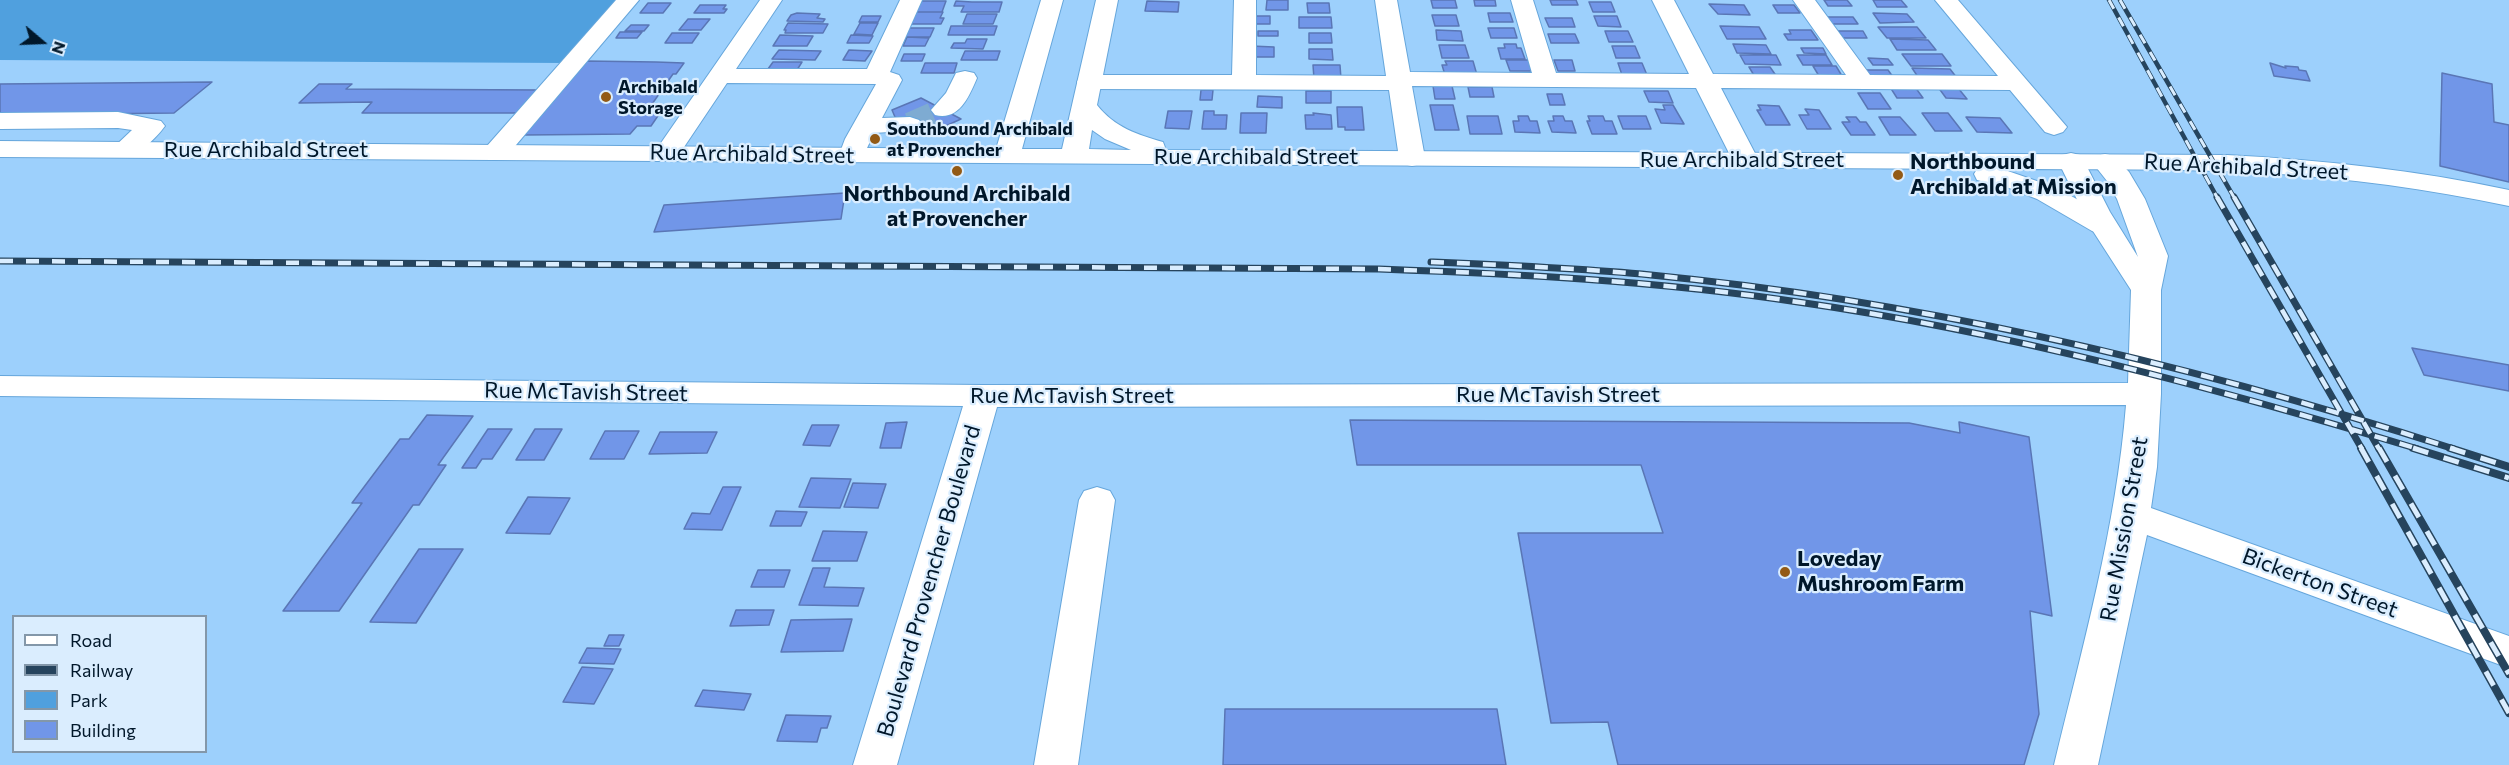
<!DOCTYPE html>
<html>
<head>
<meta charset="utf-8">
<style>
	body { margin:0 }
	#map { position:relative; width:2509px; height:765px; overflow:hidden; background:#9dd0fc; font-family:Commissioner,sans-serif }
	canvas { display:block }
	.legend { position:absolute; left:12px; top:615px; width:195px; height:138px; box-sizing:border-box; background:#daedfe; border:2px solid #8397a9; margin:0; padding:8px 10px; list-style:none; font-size:18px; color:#00172a }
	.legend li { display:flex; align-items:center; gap:12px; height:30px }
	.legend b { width:30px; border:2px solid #8397a9 }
	.north { position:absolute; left:12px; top:12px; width:60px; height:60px; -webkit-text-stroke:4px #daedfe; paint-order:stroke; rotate:109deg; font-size:16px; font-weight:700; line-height:24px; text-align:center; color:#00172a }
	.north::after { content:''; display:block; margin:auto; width:21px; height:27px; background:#00172a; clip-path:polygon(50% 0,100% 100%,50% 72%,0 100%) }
</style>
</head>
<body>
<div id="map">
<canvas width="2509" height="765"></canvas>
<ul class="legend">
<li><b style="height:8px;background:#fff"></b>Road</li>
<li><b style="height:8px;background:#26445d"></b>Railway</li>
<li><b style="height:16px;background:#50a0de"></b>Park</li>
<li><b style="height:16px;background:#7196e8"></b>Building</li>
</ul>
<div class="north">N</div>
</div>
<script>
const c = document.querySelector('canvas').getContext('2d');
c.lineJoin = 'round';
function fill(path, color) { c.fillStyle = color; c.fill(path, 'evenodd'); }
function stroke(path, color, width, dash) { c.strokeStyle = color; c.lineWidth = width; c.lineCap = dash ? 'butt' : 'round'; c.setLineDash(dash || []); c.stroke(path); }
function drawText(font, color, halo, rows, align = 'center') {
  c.font = font + ' Commissioner,sans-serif'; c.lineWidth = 4.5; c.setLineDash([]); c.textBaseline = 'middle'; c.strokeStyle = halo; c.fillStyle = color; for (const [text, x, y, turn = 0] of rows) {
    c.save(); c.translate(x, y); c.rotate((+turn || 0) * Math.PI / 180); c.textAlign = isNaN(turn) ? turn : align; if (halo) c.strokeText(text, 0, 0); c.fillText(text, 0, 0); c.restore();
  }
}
fill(new Path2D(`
	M0,0H621L565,63L0,60Z`), '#50a0de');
const building = new Path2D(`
	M1267,0H1288V10H1266Z
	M1431,0H1455L1457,8H1433Z
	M1474,0H1495L1496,6H1475Z
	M1550,0H1576L1578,5H1552Z
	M1824,0H1847L1852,6H1828Z
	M1873,0H1901L1907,7H1877Z
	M920,1H946L942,12H916Z
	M956,1L972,2H1002L999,12H961L964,6H954Z
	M1147,1L1179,2L1178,12L1145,11Z
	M1589,2H1611L1615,12H1593Z
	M648,3H671L663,13H640Z
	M1307,3H1329L1330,13H1308Z
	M1709,4L1744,5L1750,15L1718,14Z
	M700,5H726L723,9H727L724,13H694Z
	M1773,5H1794L1800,13H1778Z
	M914,12H943L940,18H944L941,24H908Z
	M797,13L820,14L817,18L825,19L823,22L787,21L791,15Z
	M1488,13H1510L1513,22H1490Z
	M1873,13L1907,14L1914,22L1880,23Z
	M967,14H997L993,24H963Z
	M1432,15H1456L1459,26H1435Z
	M862,16H881L878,22H859Z
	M1254,16H1270V24H1254Z
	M1594,16H1617L1621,27L1598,26Z
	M1299,17H1331L1332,28H1299Z
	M1826,17H1853L1858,24H1832Z
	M1545,18H1572L1575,27H1549Z
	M688,19H710L701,30H679Z
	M788,23L828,24L823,33H785L786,30H784Z
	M860,23H878L872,35L854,34Z
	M631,25H649L644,31H625Z
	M951,26H997L994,35H948Z
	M1720,26L1759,27L1766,39H1727Z
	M1878,27H1917L1926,38H1887Z
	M909,28H934L930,37H905Z
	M1488,28H1514L1517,38H1491Z
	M1436,30L1461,31L1463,41L1437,40Z
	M1789,30H1811L1818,40H1788L1784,34H1791Z
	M1258,31H1278V36H1258Z
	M1605,31H1628L1633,42H1609Z
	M1838,31H1863L1867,38H1843Z
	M620,32H642L637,38H616Z
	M672,33H699L692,43H665Z
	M1309,33H1331L1332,43H1309Z
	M1548,34H1575L1579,43H1551Z
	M780,35L813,36L807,46H773Z
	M851,35L873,36L869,43H847Z
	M907,37L929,38L925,46H903Z
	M967,39H987L983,49L951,48L954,43H965Z
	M1890,39L1928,40L1936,50H1897Z
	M1504,44H1516L1517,48H1521L1525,59H1501L1498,48H1505Z
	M1733,44L1766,45L1771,54L1737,53Z
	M1439,45H1465L1469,58H1442Z
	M1251,46L1274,47V57H1250Z
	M1612,46H1635L1640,58H1616Z
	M1801,48H1823L1826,54L1804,53Z
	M1309,49H1332L1333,60L1309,59Z
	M779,50L821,51L815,60L772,59Z
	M849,50L872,51L865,61L843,60Z
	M965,51H1000L997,60H961Z
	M904,54H925L922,61H901Z
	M1902,54H1942L1951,66H1911Z
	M1740,55H1776L1781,65L1745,64Z
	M1797,55H1826L1832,65H1803Z
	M1868,58L1888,59L1893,65H1873Z
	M1506,60H1530L1534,71H1510Z
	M1554,60H1572L1575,71H1558Z
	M586,61L656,62L684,63L676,74H673L650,107H664L651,126H637L630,134L524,135Z
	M1445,61H1473L1477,75H1445L1442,65H1447Z
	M773,62H802L797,70L768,69Z
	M925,63H957L954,73H921Z
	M1618,63H1642L1647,75H1622Z
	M2270,63L2286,68L2285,66L2298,67L2299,70L2306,71L2310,81L2274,76Z
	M1313,65H1340L1341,79H1314Z
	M1813,66H1836L1842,76H1819Z
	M1749,67H1770L1777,77H1755Z
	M1912,68L1950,69L1957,78L1918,77Z
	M1866,70H1888L1893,77H1871Z
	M2442,73L2492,84L2494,122L2509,125V182L2440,166Z
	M212,82L174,113L0,115V84Z
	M319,84H352L346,89L542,90L522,113H362L372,102L299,103Z
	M1433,86H1452L1455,99H1435Z
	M1468,87H1492L1494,97H1470Z
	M1890,87H1915L1923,98H1897Z
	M1938,87L1958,88L1967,99L1946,98Z
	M1201,90H1213L1212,100H1200Z
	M1306,91H1331V103H1306Z
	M1644,91H1668L1673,103L1649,102Z
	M1858,93H1880L1891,109H1868Z
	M1547,94H1562L1565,105H1550Z
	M1258,96L1282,97V108L1257,107Z
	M921,98L961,119L926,135L895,117L892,110Z
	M1430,105H1453L1459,130H1435Z
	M1663,105H1673L1684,124L1661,123L1655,109L1665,110Z
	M1758,105L1779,106L1790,125H1766L1757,110H1761Z
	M1337,107H1362L1364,130H1345V127H1338Z
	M1805,109L1819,110L1831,129H1807L1799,115H1809Z
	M1168,111H1192L1189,129L1165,128Z
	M1204,111H1214V115H1227L1226,129H1202Z
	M1241,113H1267L1266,133H1240Z
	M1313,113L1331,115L1332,129H1306L1305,115H1314Z
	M1922,113H1948L1962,131H1935Z
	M1467,116H1498L1502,134H1470Z
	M1518,116H1528L1530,121H1537L1540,133L1515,132L1513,121H1519Z
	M1553,116H1563L1565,121H1572L1576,133L1552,132L1548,121H1554Z
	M1588,116H1603L1605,121H1612L1617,134H1592L1587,121H1590Z
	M1618,116H1646L1651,129H1623Z
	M1846,117H1856L1860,122H1866L1875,135H1851L1842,122H1850Z
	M1879,117H1900L1916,135H1890Z
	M1966,117L2000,118L2012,133L1977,132Z
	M845,193L841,219L654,232L664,205Z
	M2412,348L2509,365V391L2424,375Z
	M427,415L473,416L438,465H446L419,505H413L339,611H283L362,503H352L400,439H409Z
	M1350,420L1909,423L1960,433L1959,422L2029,437L2052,616L2030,611L2039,714L2024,765H1618L1608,722L1551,723L1518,533H1663L1641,465H1357Z
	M907,422L901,448H880L886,423Z
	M812,425H839L830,446L803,445Z
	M488,429H512L492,459H482L476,468H462Z
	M535,429H562L544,460H516Z
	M605,431H639L624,459H590Z
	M660,432H717L707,453L649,454Z
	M811,478L851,479L840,508L799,507Z
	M853,483L886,484L878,508L844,507Z
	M723,487H741L722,530L684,529L692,513L710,514Z
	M528,497L570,498L550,534L506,533Z
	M776,511L807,512L801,526H770Z
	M823,531L867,532L857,561H812Z
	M419,549H463L416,623L370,622Z
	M813,568H830L824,587L864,588L858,606L799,605Z
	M758,570H790L784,587H751Z
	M736,610H774L769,625L730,626Z
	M852,619L843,651L781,652L791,620Z
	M609,635H624L619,646H604Z
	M587,648L621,649L614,664L579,663Z
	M582,667L613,669L594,704L563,702Z
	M703,690L751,694L744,710L695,706Z
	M1225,709H1497L1506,765H1223Z
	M786,715L831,716L827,728H821L817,742L777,741Z`);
fill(building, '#7196e8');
stroke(building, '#5a76b5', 1.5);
stroke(new Path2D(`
	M910,125L944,110`), '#7eabd2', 25, [25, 12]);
const minor = new Path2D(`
	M616,0H639L505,158L496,160L487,158L483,152L487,146Z
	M760,0H782L736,69H867L900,0H922L890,72L899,75L902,80L882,118L910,117L919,120L923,125L919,130L874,133L861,161L852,163L843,161L839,155L845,139L876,84L727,83L676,159L667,161L658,159L654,153Z
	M1234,0H1256V75L1386,76L1375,0H1397L1410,72L1532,73L1511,0H1533L1556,73L1689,74L1652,0H1674L1713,74L1846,75L1793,0H1815L1870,75L1998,76L1935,0H1958L2067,127L2063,132L2054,135L2045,132L2010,90L1721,88L1758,159L1754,165L1745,167L1736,165L1732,159L1696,88L1412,86L1425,158L1421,164L1412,166L1403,164L1399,158L1389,90L1089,89L1080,87L1077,82L1080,77L1089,75H1232Z
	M965,71L974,73L977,78C969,97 959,121 935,115L931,110L946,93L956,73Z
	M118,112L161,121L165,126C154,141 135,159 116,155L112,149L132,130L118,128L0,129V113Z
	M2071,153L2080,155L2084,161L2110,212L2138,257L2117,199L2107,181L2092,162L2096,156L2105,154L2114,156L2129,172L2145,199L2168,256L2161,290V394L2157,467L2151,508L2509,636V668L2147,535L2098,765H2054C2083,645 2116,528 2126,405L997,407L897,765H853L963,406L0,396V376L983,385L2128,383L2131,290L2091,228L2058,161L2062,155Z
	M1097,487L1110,491L1115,500L1078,765H1034L1079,500L1084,491Z`);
const major = new Path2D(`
	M1041,0H1063L1022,149H1062L1096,0H1118L1097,105C1114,127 1138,135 1163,142L1166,150L2227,155C2323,160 2416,170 2509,190V206C2429,189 2348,178 2266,173C2178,168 2090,170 2002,169L2057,188L2112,219L2116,225L2112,231L2102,234L2092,231L2037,199L2009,188L1977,180L1974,174L1977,169L0,157V141L996,149ZM1092,130L1105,139L1131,150L1089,149Z`);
stroke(minor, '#66a6db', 2);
stroke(major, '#66a6db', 2);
fill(minor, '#fff');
fill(major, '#fff');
const railFar2 = new Path2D(`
	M2109,0L2218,199
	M2120,0L2235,199`);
const railFar1 = new Path2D(`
	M2217,197L2362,449
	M2234,197L2379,449
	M0,261L1379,269C1519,274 1659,281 1798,302C2008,332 2215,388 2418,449
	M1431,262C1504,265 1578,268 1651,275C1923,301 2194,365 2454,449`);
const rail = new Path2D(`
	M2361,448L2509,713
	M2379,448L2509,674
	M2413,448L2509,478
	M2450,448L2509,467`);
stroke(railFar2, '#26445d', 4.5);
stroke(railFar1, '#26445d', 7);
stroke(rail, '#26445d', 8);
stroke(railFar2, '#daedfe', 3, [10]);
stroke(railFar1, '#daedfe', 4.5, [13]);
stroke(rail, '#daedfe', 5, [16]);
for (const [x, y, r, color] of [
	[606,97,6,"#935a15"],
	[875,139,6,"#935a15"],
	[957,171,6,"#935a15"],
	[1898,175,6,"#935a15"],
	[1785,572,6,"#935a15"]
]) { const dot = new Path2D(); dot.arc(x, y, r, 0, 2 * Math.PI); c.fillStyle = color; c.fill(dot); stroke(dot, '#daedfe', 2); }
drawText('bold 18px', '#00172a', '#daedfe', [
	["Archibald",618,87],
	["Storage",618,108],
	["Southbound Archibald",887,129],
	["at Provencher",887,150]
], 'left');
drawText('22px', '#00172a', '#daedfe', [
	["Rue Archibald Street",266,150],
	["Rue Archibald Street",752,154,1],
	["Rue Archibald Street",1256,157],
	["Rue Archibald Street",1742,160],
	["Rue Archibald Street",2246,167,3],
	["Rue McTavish Street",586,392,1],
	["Rue McTavish Street",1558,395],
	["Rue McTavish Street",1072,396],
	["Rue Mission Street",2124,529,-80],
	["Boulevard Provencher Boulevard",929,581,-74],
	["Bickerton Street",2320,583,20]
]);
drawText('bold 22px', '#00172a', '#daedfe', [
	["Northbound",1910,162],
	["Archibald at Mission",1910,187],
	["Northbound Archibald",957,194,"center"],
	["at Provencher",957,219,"center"],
	["Loveday",1797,559],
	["Mushroom Farm",1797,584]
], 'left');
</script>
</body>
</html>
